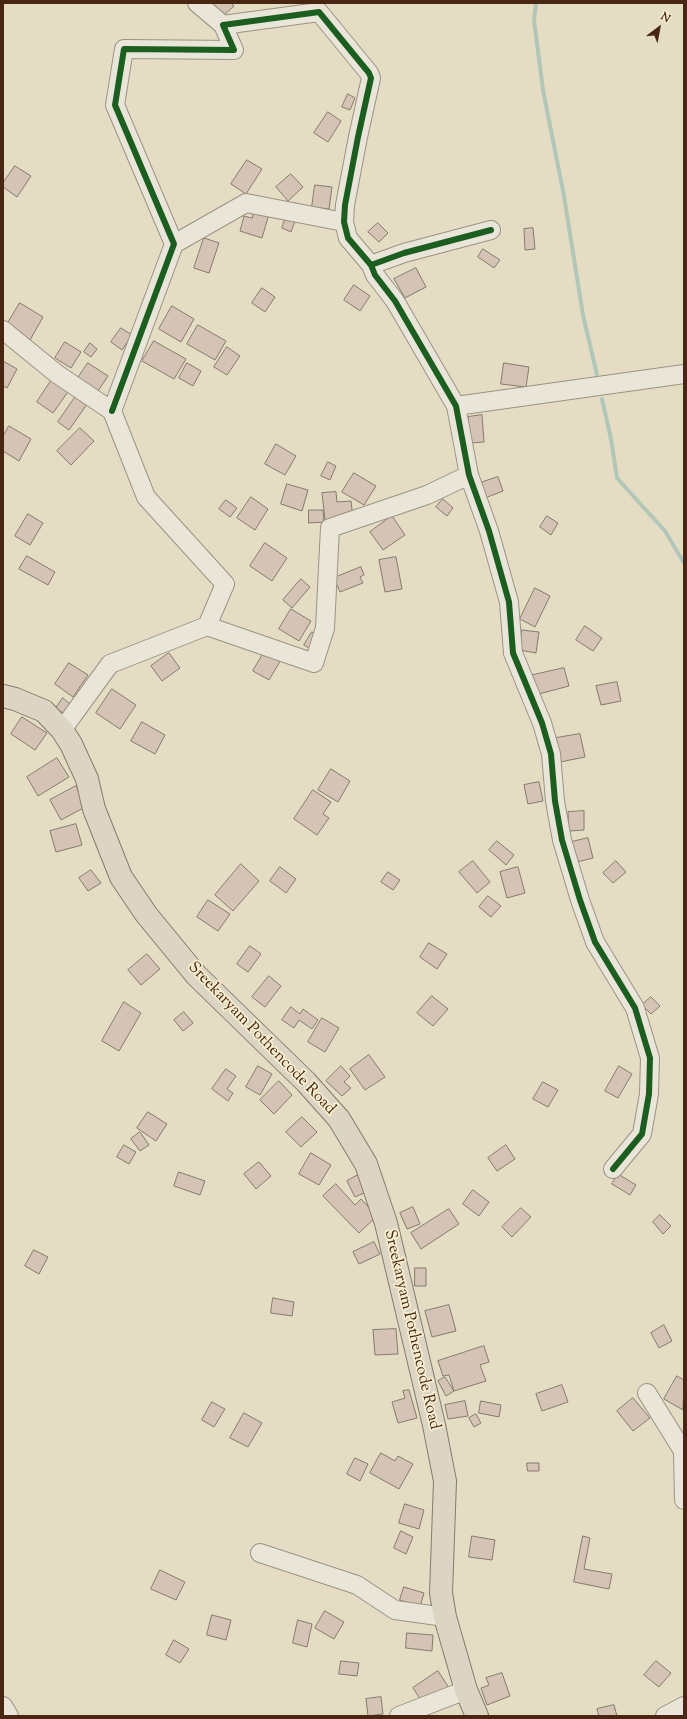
<!DOCTYPE html>
<html>
<head>
<meta charset="utf-8">
<style>
	body { margin:0 }
	#map { position:relative; width:687px; height:1719px; overflow:hidden; background:#e4ddc3; font-family:"Sorts Mill Goudy",serif }
	canvas { display:block }
	.frame { position:absolute; inset:0; border:4px solid #482612; pointer-events:none }
	.north { position:absolute; left:639px; top:8px; width:40px; height:40px; -webkit-text-stroke:3px #f7eed0; paint-order:stroke; rotate:32deg; font-size:11px; font-weight:700; line-height:16px; text-align:center; color:#482612 }
	.north::after { content:''; display:block; margin:auto; width:14px; height:18px; background:#482612; clip-path:polygon(50% 0,100% 100%,50% 72%,0 100%) }
</style>
</head>
<body>
<div id="map">
<canvas width="687" height="1719"></canvas>
<div class="frame"></div>
<div class="north">N</div>
</div>
<script>
const c = document.querySelector('canvas').getContext('2d');
c.lineJoin = 'round';
function stroke(path, color, width, dash) { c.strokeStyle = color; c.lineWidth = width; c.lineCap = dash ? 'butt' : 'round'; c.setLineDash(dash || []); c.stroke(path); }
function fill(path, color) { c.fillStyle = color; c.fill(path, 'evenodd'); }
function drawText(font, color, halo, rows, align = 'center') {
  c.font = font + ' "Sorts Mill Goudy",serif'; c.lineWidth = 3.5; c.setLineDash([]); c.textBaseline = 'middle'; c.strokeStyle = halo; c.fillStyle = color; for (const [text, x, y, turn = 0] of rows) {
    c.save(); c.translate(x, y); c.rotate((+turn || 0) * Math.PI / 180); c.textAlign = isNaN(turn) ? turn : align; if (halo) c.strokeText(text, 0, 0); c.fillText(text, 0, 0); c.restore();
  }
}
stroke(new Path2D(`
	M536,3L534,20L543,90L564,196L583,315L597,375
	M602,399L611,439L617,478L665,531L684,563`), '#b2c7b8', 4);
const building = new Path2D(`
	M211,3H231L234,6L223,16Z
	M348,94L355,98L350,110L342,107Z
	M328,112L341,121L328,142L314,133Z
	M247,160L262,169L246,194L231,184Z
	M15,166L31,176L17,197L3,187V183Z
	M291,174L303,187L288,201L276,187Z
	M315,185L332,187L329,209L312,207Z
	M254,209L269,214L262,238L240,231L244,216L252,218Z
	M286,217L295,221L291,232L282,228Z
	M378,223L388,233L379,242L368,232Z
	M533,228L535,249L525,250L524,229Z
	M204,238L219,243L209,273L194,268Z
	M483,249L500,260L494,268L478,257Z
	M416,268L426,287L405,298L394,279Z
	M354,285L370,296L360,311L344,300Z
	M262,288L275,297L265,312L252,303Z
	M20,303L43,317L30,340L6,326Z
	M172,306L194,319L181,342L159,329Z
	M198,325L226,341L215,360L187,344Z
	M121,328L132,335L122,350L111,342Z
	M154,341L186,359L174,379L142,361Z
	M65,342L81,352L71,368L55,358Z
	M90,343L97,349L91,357L84,352Z
	M227,347L240,356L227,375L214,367Z
	M3,361L17,369L7,388L3,386Z
	M88,363L108,376L98,391L78,378Z
	M187,363L201,371L193,386L179,378Z
	M504,363L529,367L526,387L501,384Z
	M53,378L70,389L53,413L37,402Z
	M76,396L87,404L69,430L58,422Z
	M482,415L484,442L470,443L468,417Z
	M9,426L31,439L19,461L3,451V437Z
	M80,428L94,441L71,465L57,451Z
	M276,444L296,456L285,475L265,464Z
	M328,462L336,466L330,480L321,476Z
	M354,473L376,486L364,505L342,492Z
	M498,477L503,491L485,498L480,483Z
	M287,484L308,490L302,511L281,504Z
	M336,492L337,502L351,501L353,518L325,520L322,493Z
	M251,497L268,509L255,530L237,518Z
	M443,499L453,508L447,516L436,507Z
	M226,500L237,508L230,517L219,509Z
	M309,510H323L324,522L309,523Z
	M28,514L43,523L30,545L15,536Z
	M392,516L405,535L383,550L370,532Z
	M547,516L558,523L551,535L540,527Z
	M265,543L287,558L272,581L250,566Z
	M27,556L55,572L48,585L19,569Z
	M396,557L402,589L385,592L379,560Z
	M361,567L364,575L360,577L363,583L340,592L334,578Z
	M301,579L310,587L292,608L283,600Z
	M535,588L550,596L535,627L520,619Z
	M291,609L311,621L299,641L279,629Z
	M585,626L602,638L593,651L576,640Z
	M522,630L539,632L536,653L519,650Z
	M312,632L320,637L312,650L304,645Z
	M266,649L282,658L269,680L253,671Z
	M169,653L180,668L162,681L151,666Z
	M69,663L88,675L73,697L55,684Z
	M564,668L569,686L535,695L529,676Z
	M617,682L621,701L601,705L596,686Z
	M112,689L136,705L120,729L96,713Z
	M63,698L71,705L64,714L56,708Z
	M22,717L47,733L35,750L11,734Z
	M142,722L165,735L155,754L131,741Z
	M580,734L585,757L560,762L556,738Z
	M57,758L69,777L38,796L27,777Z
	M331,769L350,781L338,802L318,790Z
	M539,782L543,801L528,804L524,785Z
	M76,786L87,806L61,820L50,800Z
	M313,790L331,802L323,814L329,818L317,835L294,819Z
	M584,811V830L569,831L568,812Z
	M76,824L82,845L56,852L50,831Z
	M588,838L593,858L577,862L572,842Z
	M497,841L514,855L506,865L489,850Z
	M473,861L490,882L477,893L459,872Z
	M616,861L626,872L613,883L603,873Z
	M241,864L259,881L233,911L215,895Z
	M280,867L296,879L286,893L270,881Z
	M518,867L525,893L507,898L500,872Z
	M91,870L101,883L88,891L79,878Z
	M388,872L400,880L393,890L381,882Z
	M488,896L501,906L491,917L479,907Z
	M208,900L230,914L218,931L197,917Z
	M429,943L447,954L437,969L420,957Z
	M250,946L261,954L248,972L237,964Z
	M147,954L160,969L141,985L128,970Z
	M269,976L281,986L265,1007L252,997Z
	M432,996L448,1009L433,1026L417,1013Z
	M651,997L660,1006L651,1014L642,1005Z
	M124,1002L141,1013L119,1051L102,1041Z
	M291,1007L300,1014L303,1009L318,1020L312,1029L299,1020L294,1028L282,1020Z
	M184,1012L193,1023L183,1031L174,1020Z
	M322,1018L339,1028L325,1052L308,1042Z
	M369,1055L385,1077L365,1090L350,1069Z
	M258,1066L272,1074L260,1095L246,1087Z
	M341,1066L350,1076L344,1082L351,1088L342,1096L326,1081Z
	M619,1066L632,1074L618,1098L605,1091Z
	M226,1069L236,1076L227,1089L233,1093L228,1101L212,1089Z
	M279,1081L292,1095L274,1114L260,1100Z
	M543,1082L558,1090L548,1107L533,1099Z
	M148,1112L167,1124L156,1141L137,1128Z
	M302,1117L317,1132L301,1147L286,1132Z
	M140,1132L149,1145L140,1151L131,1139Z
	M124,1145L136,1152L129,1164L117,1157Z
	M506,1145L515,1159L497,1171L488,1158Z
	M311,1153L331,1165L319,1185L299,1174Z
	M259,1162L271,1176L256,1189L244,1174Z
	M179,1172L205,1181L200,1195L174,1186Z
	M618,1174L636,1185L630,1195L612,1184Z
	M358,1175L366,1192L355,1197L347,1181Z
	M336,1184L355,1205L361,1199L377,1216L359,1233L323,1196Z
	M473,1190L489,1202L479,1216L463,1204Z
	M413,1207L420,1224L407,1229L400,1213Z
	M521,1208L531,1217L512,1237L502,1227Z
	M449,1209L459,1224L421,1249L411,1233Z
	M660,1215L671,1226L663,1234L653,1222Z
	M374,1242L380,1254L359,1264L353,1252Z
	M34,1250L48,1257L39,1274L25,1266Z
	M415,1268H426V1286H415Z
	M273,1298L294,1302L292,1316L271,1313Z
	M449,1305L456,1331L432,1337L425,1311Z
	M664,1325L672,1341L659,1348L651,1333Z
	M396,1329L398,1354L375,1355L373,1330Z
	M484,1346L489,1362L480,1365L486,1381L454,1391L449,1375L443,1376L438,1361Z
	M677,1376L684,1380L683,1410L664,1399Z
	M445,1377L454,1391L446,1396L438,1381Z
	M562,1385L568,1402L542,1411L536,1394Z
	M409,1390L417,1418L398,1423L392,1402L405,1398L403,1391Z
	M633,1398L650,1418L633,1431L617,1411Z
	M465,1401L468,1416L448,1419L445,1405Z
	M481,1401L501,1405L499,1417L479,1413Z
	M212,1402L225,1409L214,1427L202,1420Z
	M244,1413L262,1423L248,1447L230,1438Z
	M476,1414L481,1423L474,1427L469,1418Z
	M381,1453L395,1461L398,1456L413,1464L399,1489L370,1473Z
	M355,1458L368,1464L360,1481L347,1474Z
	M527,1463H539V1471H528Z
	M405,1504L424,1510L419,1529L399,1523Z
	M401,1531L413,1537L406,1554L394,1548Z
	M472,1536L495,1540L492,1560L469,1557Z
	M583,1536L590,1538L584,1569L612,1574L609,1589L574,1582Z
	M160,1570L185,1582L176,1600L151,1589Z
	M404,1587L424,1593L420,1607L400,1600Z
	M325,1611L344,1622L334,1639L315,1628Z
	M212,1615L231,1620L226,1640L207,1635Z
	M298,1620L312,1624L307,1647L293,1643Z
	M407,1633L433,1635L432,1651L406,1648Z
	M174,1640L189,1649L180,1663L166,1655Z
	M341,1661L359,1663L357,1676L339,1674Z
	M656,1661L671,1673L659,1687L644,1675Z
	M438,1671L449,1688L424,1705L413,1688Z
	M502,1673L510,1696L487,1705L481,1688L489,1685L486,1678Z
	M381,1697L383,1714L368,1716L366,1699Z
	M614,1705L617,1716H599L597,1709Z`);
fill(building, '#d5c3b5');
stroke(building, '#847b6c', 1);
const minor = new Path2D(`
	M197,3L223,25
	M491,230L404,253L371,265L375,275L395,301L456,406L469,475L489,531L509,602L513,653L542,723L551,754L555,801L562,840L580,900L595,942L635,1008L650,1058L649,1094L642,1134L613,1169
	M174,244L246,203L344,222
	M3,330L57,374L112,411L146,497L225,584L207,626
	M456,406L684,374
	M112,411L174,244L115,105L124,49L234,50L223,25L319,12L369,73L371,78L358,137L345,205L344,222L348,238L371,265
	M62,730L110,664L207,626L314,663L325,628L330,528L427,495L469,475
	M647,1393L683,1451L684,1500
	M260,1553L357,1585L395,1610L445,1617
	M3,1706L9,1716
	M399,1716L466,1690
	M665,1716L684,1706`);
const major = new Path2D(`
	M3,696L15,699L44,711L62,730L71,744L87,779L94,809L121,877L146,914L196,975L306,1082L339,1119L366,1164L386,1223L434,1425L445,1481L441,1593L445,1617L466,1690L477,1716`);
stroke(minor, '#9b9382', 20);
stroke(major, '#847b6c', 24);
stroke(minor, '#e9e6d9', 18);
stroke(major, '#dcd5c4', 22);
stroke(new Path2D(`
	M491,230L404,253L371,265L375,275L395,301L456,406L469,475L489,531L509,602L513,653L542,723L551,754L555,801L562,840L580,900L595,942L635,1008L650,1058L649,1094L642,1134L613,1169
	M112,411L174,244L115,105L124,49L234,50L223,25L319,12L369,73L371,78L358,137L345,205L344,222L348,238L371,265`), '#1b5e20', 6);
drawText('16px', '#482612', '#f7eed0', [
	["Sreekaryam Pothencode Road",261,1039,46],
	["Sreekaryam Pothencode Road",411,1330,77]
]);
</script>
</body>
</html>
